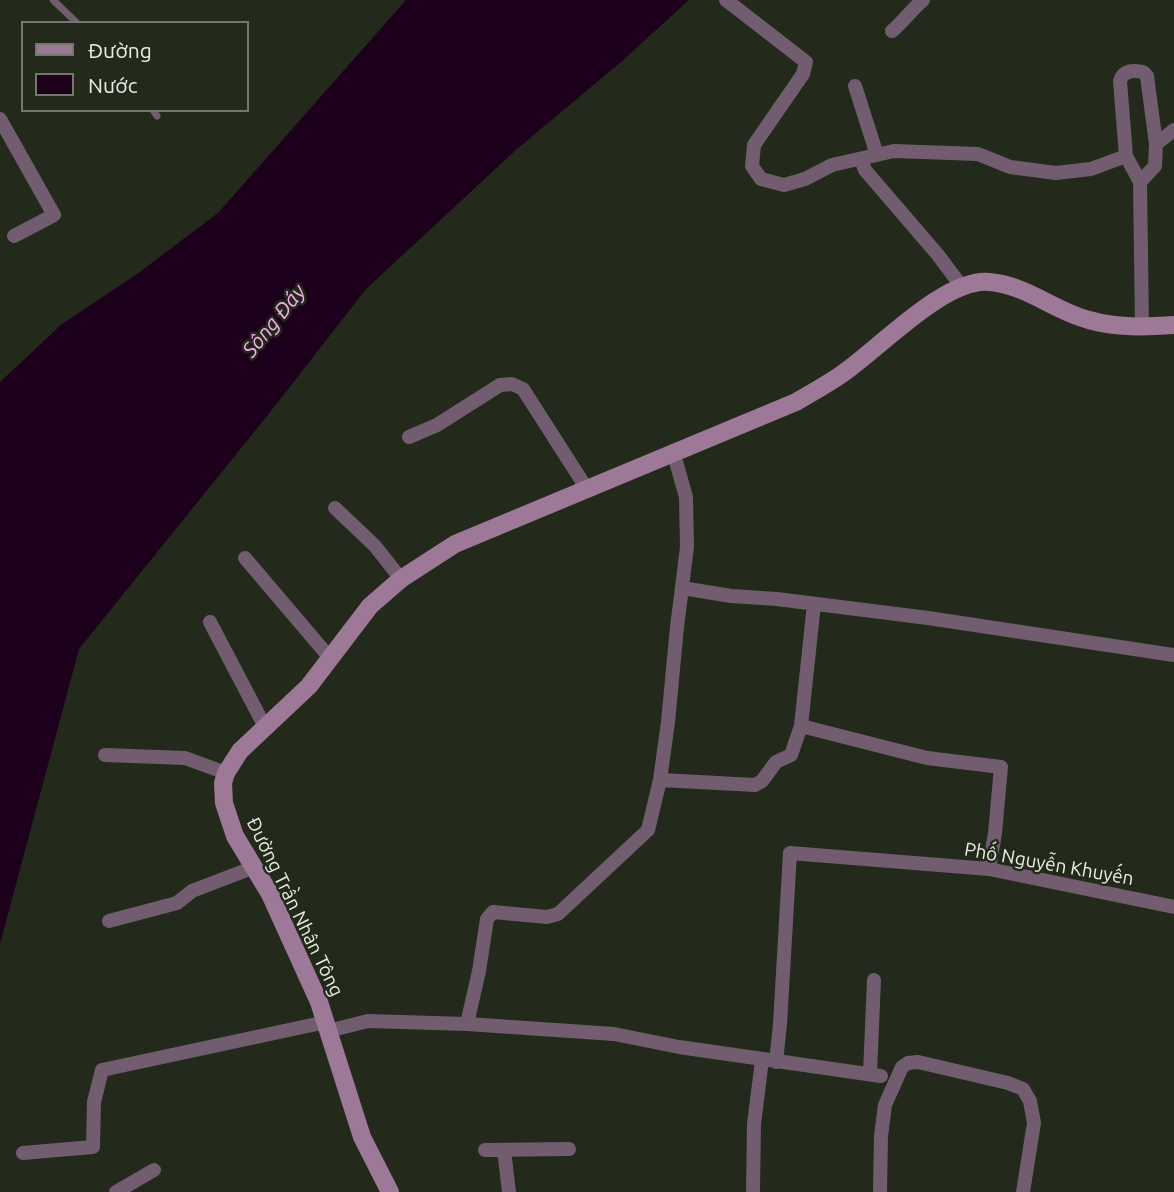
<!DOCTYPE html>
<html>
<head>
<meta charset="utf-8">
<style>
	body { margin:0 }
	#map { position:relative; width:1174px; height:1192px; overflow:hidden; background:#232a1c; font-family:Ubuntu,sans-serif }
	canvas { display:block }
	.legend { position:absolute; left:21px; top:21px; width:228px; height:91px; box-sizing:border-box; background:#232a1c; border:2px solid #72786c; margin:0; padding:9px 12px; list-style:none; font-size:21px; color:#e9eee5 }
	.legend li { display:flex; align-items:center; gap:14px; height:35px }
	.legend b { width:35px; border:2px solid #72786c }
</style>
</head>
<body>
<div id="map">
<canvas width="1174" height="1192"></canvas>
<ul class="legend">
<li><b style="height:9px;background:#9d7997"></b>Đường</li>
<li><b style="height:19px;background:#1d001b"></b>Nước</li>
</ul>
</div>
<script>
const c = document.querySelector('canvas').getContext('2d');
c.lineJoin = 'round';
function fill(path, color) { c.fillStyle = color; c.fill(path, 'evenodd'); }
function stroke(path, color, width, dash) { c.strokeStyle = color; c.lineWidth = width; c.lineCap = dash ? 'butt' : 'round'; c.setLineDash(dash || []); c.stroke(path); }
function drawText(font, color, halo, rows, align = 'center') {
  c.font = font + ' Ubuntu,sans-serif'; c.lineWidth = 5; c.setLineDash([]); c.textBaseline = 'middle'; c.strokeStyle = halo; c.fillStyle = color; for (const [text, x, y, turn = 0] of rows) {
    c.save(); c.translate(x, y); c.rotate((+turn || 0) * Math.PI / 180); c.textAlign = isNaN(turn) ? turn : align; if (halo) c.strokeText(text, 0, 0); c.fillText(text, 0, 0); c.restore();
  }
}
fill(new Path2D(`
	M406,0H689L621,62L517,149L366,289L271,411L79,649L0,944V382L62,324L137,274L218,213Z`), '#1d001b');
stroke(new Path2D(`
	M53,0L77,23
	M153,110L157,116`), '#725c6f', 7);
stroke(new Path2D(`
	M726,0L806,62L803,74L754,145L752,166L761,179L784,185L805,179L832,165L894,151L978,154L1010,167L1056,173L1091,169L1126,156
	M892,31C904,21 911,10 923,0
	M855,86L877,155
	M0,119L54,215L14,236
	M1156,144L1174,130
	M861,159L865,170L938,255L962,287
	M1140,182L1126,156L1120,81C1123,70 1134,70 1143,72L1147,76L1156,144L1155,166L1140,182L1142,327
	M409,437L437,425L500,385L512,384L523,389L587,489
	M335,508L375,546L401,579
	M245,558L330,658
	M682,588L731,596L777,599L928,618L1174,655
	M814,604L801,726L927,758L1001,767L995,833L989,869
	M210,622L265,727
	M105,755L185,758L226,773
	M660,780L755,785L762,781L776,762L791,755L801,726
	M109,921L177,903L192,891L252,868
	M467,1024L479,971L487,919L493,912L547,917L558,914L648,830L660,780L668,722L677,627L687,547L686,497L673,451
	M328,1031L368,1021L467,1024L614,1034L679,1047L881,1076
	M776,1062L780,1024L790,853L989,869L1174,907
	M870,1074L874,980
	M485,1150L569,1149
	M504,1150L509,1192
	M23,1153L93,1147L94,1102L102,1070L326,1022
	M116,1192L154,1170
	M753,1192L754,1124L762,1060
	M880,1192L881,1136L885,1105L902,1067L908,1063L918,1062L1008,1083L1023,1089L1030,1101L1034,1123L1023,1192`), '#725c6f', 14);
stroke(new Path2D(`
	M390,1192L362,1137L319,1002L270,894L235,836L224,803L223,783L226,773L240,751L309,686L370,606L401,579L455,544L796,402C811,393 828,384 842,374C878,350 944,278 989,282C1027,285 1054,311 1089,320C1116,328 1146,327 1174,325`), '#9d7997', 18);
drawText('19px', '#e9eee5', '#232a1c', [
	["Phố Nguyễn Khuyến",1049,864,10],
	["Đường Trần Nhân Tông",295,907,64]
]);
drawText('italic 21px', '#f9aeee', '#232a1c', [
	["Sông Đáy",274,321,-51]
]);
</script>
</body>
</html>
